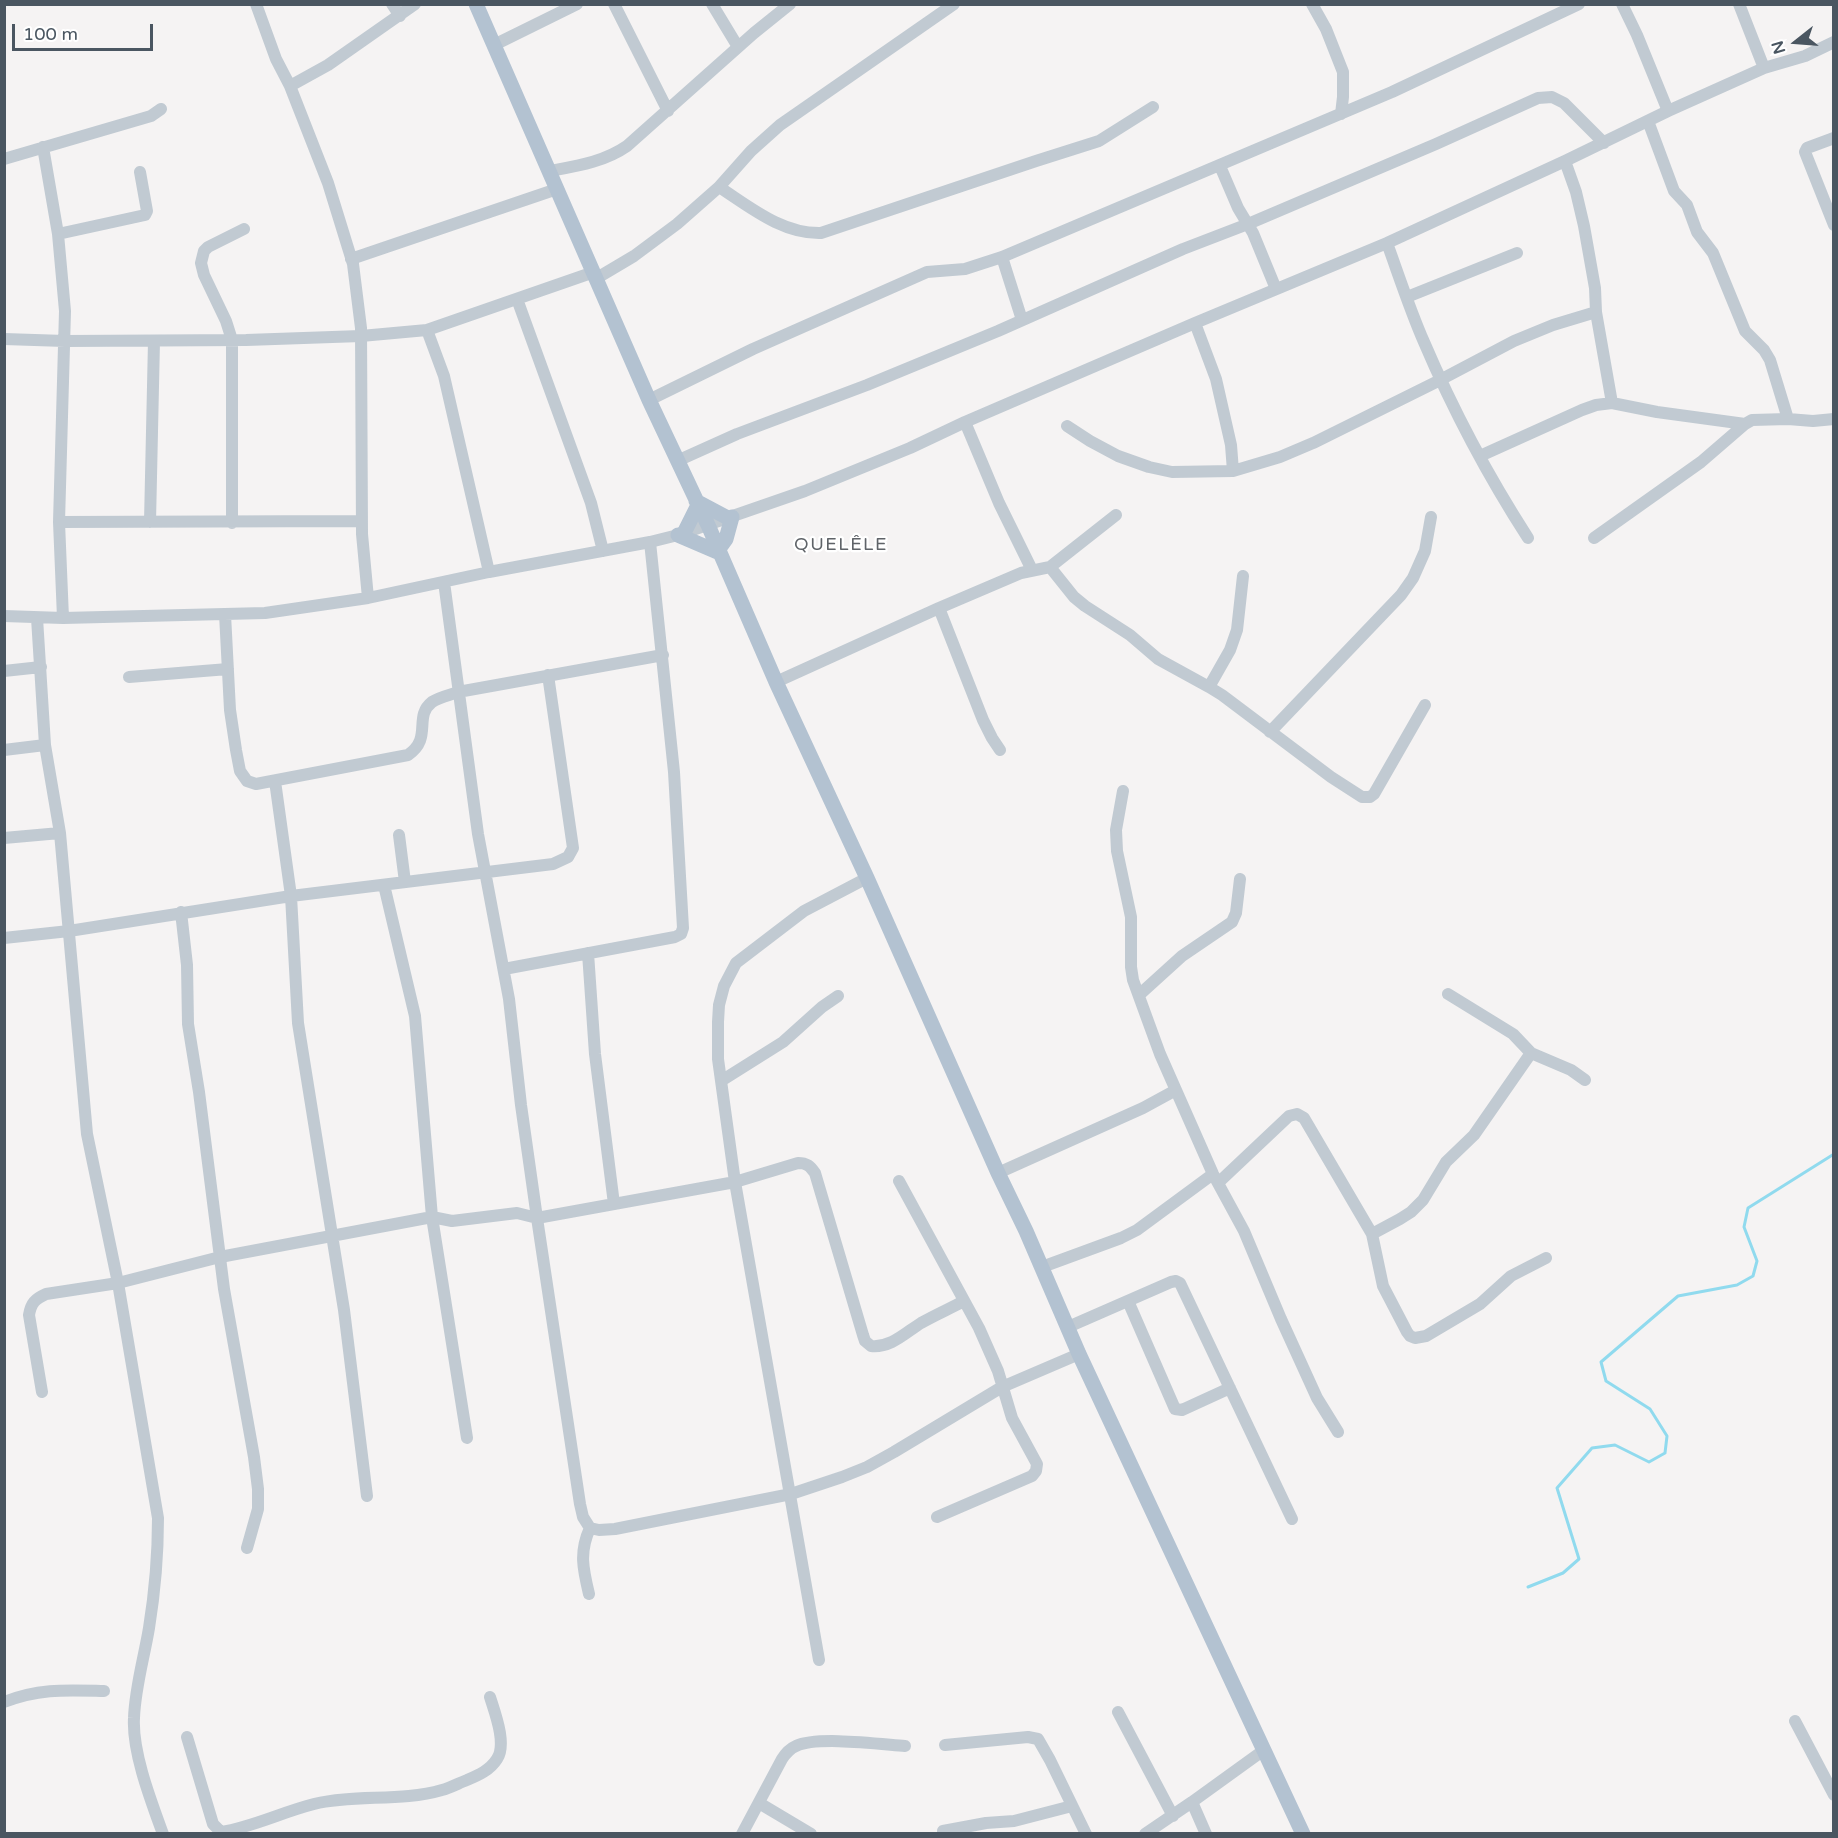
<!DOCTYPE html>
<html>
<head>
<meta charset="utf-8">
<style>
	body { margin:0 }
	#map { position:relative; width:1838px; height:1838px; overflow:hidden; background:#f5f3f3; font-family:"Varela Round",sans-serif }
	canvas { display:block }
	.frame { position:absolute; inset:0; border:6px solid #4a5661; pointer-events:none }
	.north { position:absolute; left:1766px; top:12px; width:60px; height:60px; -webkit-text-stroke:4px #fff; paint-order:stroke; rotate:253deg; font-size:16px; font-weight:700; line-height:24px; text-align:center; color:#4a5661 }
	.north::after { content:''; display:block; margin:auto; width:21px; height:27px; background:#4a5661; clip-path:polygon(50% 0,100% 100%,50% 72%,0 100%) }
	.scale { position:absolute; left:12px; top:24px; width:141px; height:27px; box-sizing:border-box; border:3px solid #4a5661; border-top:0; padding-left:8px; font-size:18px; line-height:21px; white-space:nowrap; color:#4a5661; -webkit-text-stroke:4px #fff; paint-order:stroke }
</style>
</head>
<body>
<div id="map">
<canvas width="1838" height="1838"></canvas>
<div class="frame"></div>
<div class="north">N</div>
<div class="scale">100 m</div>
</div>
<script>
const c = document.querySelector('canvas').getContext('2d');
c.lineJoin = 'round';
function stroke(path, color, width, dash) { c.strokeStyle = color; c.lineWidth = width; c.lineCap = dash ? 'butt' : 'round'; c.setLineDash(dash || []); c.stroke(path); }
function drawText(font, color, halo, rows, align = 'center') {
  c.font = font + ' "Varela Round",sans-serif'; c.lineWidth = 4.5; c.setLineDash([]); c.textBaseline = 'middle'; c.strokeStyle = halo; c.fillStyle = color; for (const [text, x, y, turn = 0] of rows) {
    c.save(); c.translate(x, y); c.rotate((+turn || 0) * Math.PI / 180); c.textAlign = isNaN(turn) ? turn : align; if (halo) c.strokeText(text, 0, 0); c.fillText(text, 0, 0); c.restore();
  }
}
stroke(new Path2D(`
	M1528,1587L1563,1573L1579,1559L1557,1488L1592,1448L1615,1445L1649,1462L1665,1453L1667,1436L1650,1409L1606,1381L1601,1362L1678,1296L1737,1285L1753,1276L1757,1261L1744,1227L1748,1208L1834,1154`), '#90daee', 3);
stroke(new Path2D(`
	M256,4L276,59L290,86L328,183L353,264L361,328L362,534L368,598
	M392,4L400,16
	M614,4L668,111
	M712,4L738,47
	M1312,4L1326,29L1343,72V97L1341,114
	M1622,4L1637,35L1668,111
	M1739,4L1764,68
	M494,45L577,4
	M290,86L328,65L415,4
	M1648,121L1674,191L1687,205L1697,232L1713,253L1745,331L1764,350L1770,360L1788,419L1813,421L1834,419
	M1834,138L1807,148L1805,152L1834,225
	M43,147L58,234L65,311L59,522L63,618
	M4,159L151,116L161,109
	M1565,161L1576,192L1584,226L1595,288L1596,312L1612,403
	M1220,166L1238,208L1253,233L1276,289
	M550,171C577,166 604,162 627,146L754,33L790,4
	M719,187C750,207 782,234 821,233L1036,161L1099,141L1153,107
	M58,234L145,215L147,211L140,172
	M1387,243C1399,276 1410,310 1424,342C1453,410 1488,476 1528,538
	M1002,257L1022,320
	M351,259L557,189
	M597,278L634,256L677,224L719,187L751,151L780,125L954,4
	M1407,297L1517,253
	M517,299L591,503L603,551
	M1195,323L1216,379L1231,445L1233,471
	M427,330L444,376L489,572
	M4,339L65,341L246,340L361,336L427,330L594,272
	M649,400L753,349L927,272L965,269L1002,257L1392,92L1579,4
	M965,422L999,503L1032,570
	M1067,426L1090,441L1118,456L1149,467L1172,472L1233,471L1280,457L1313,443L1440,380L1514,341L1553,325L1596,312
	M1480,456L1582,410L1596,405L1612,403L1657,412L1745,424
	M677,461L737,434L867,385L998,331L1183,249L1248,224L1436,144L1538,98L1552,97L1564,103L1604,143
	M59,522L362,521
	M150,522L154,341
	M232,523V340L226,321L204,275L201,263L204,251L208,247L244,229
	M1594,538L1701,462L1745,424L1752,420L1788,419
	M1050,567L1116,515
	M444,582L478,834L509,999L521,1105L537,1218L580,1504L583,1517L590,1528L599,1530L615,1529L791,1494L842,1477L867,1467L894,1452L1002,1387L1079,1354
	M939,608L983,720L992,738L1000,750
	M225,614L230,710L236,750L240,771L247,781L256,784L408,755C433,738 413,717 432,702C439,697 450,695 458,692L663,655
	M4,616L63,618L265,613L368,598L489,572L650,542L678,535L805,491L910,448L965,422L1195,323L1387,243L1565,161L1668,111L1764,68L1805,56L1834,42
	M37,618L45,745L60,833L87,1134L118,1283L158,1518C158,1556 155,1591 149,1628C144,1658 135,1688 134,1718C132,1752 151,1801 163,1834
	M4,671L41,667
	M129,677L228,669
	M776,682L939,608L1021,573L1050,567L1074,597L1085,606L1130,635L1158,659L1209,687L1222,695L1331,777L1362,797H1370L1374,794L1425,705
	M1209,687L1230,650L1237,630L1243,576
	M1270,732L1401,595L1413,578L1425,551L1431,517
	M4,750L45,745
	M275,781L291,896L298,1023L344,1310L367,1496
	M1123,791L1116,830L1117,851L1131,917V967L1133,980L1160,1054L1213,1174L1244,1231L1281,1319L1317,1398L1338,1432
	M399,835L405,882
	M4,838L60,833
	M384,885L415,1016L432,1217L467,1438
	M181,912L187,965L188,1024L199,1092L224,1289L254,1457L258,1489V1509L247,1548
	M4,938L69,931L291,896L553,864L568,857L573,848L548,675
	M588,953L595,1054L614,1204
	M504,969L675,937L681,934L683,928L674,772L650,542
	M1448,994L1513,1034L1531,1053
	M1139,995L1182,956L1232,922L1236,913L1240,879
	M721,1081L783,1042L822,1007L838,996
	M998,1173L1143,1108L1176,1090
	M899,1181L979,1328L998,1371L1012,1418L1037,1464L1036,1471L1032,1476L937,1517
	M1218,1183L1289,1116L1297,1114L1304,1118L1372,1234L1400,1219L1411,1212L1423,1200L1446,1162L1474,1135L1531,1053L1571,1070L1585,1080
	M1372,1234L1383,1286L1407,1332L1410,1336L1415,1338L1426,1336L1480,1304L1511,1276L1546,1258
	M1042,1267L1121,1238L1137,1230L1213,1174
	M1128,1301L1175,1409L1182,1410L1230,1388
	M1068,1327L1171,1282L1176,1281L1180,1283L1292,1519
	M42,1392L29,1315C31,1303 35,1299 46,1294L118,1283L220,1257L432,1217L452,1221L517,1213L537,1218L735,1182L798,1163C807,1163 810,1166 815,1173L863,1335L865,1341L871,1346C891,1348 905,1333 921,1323C935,1315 949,1309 964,1301
	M589,1594C583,1569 579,1552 590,1528
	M819,1660L735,1182L718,1059V1022L719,1005L724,986L736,963L804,911L867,878
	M4,1702C39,1688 67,1690 104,1691
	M1118,1712L1173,1816
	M1795,1721L1834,1795
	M187,1737L213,1824L221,1832C253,1827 282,1812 314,1804C355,1794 401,1802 442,1790C450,1788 459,1783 467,1780C479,1775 490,1770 497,1759C507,1744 495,1713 490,1697
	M945,1745L1028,1737L1038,1739L1050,1760L1086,1834
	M1192,1802L1206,1834
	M759,1803L811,1834
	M943,1831L986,1823L1014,1821L1072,1806
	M742,1834L782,1759C786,1753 789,1749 796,1746C817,1736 879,1744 905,1746
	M1145,1834L1192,1802L1264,1750`), '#c1cad2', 12);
stroke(new Path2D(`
	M476,4L649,400L708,525L776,682L867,878L998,1173L1026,1231L1079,1354L1303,1834
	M696,501L728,518
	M684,533L698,505
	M678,535L720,553
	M718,550L726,539L732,517`), '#b3c2d1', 15);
c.letterSpacing = '1.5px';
drawText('18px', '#5f6368', '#fff', [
	["QUELÊLE",841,545]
]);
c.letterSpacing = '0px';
</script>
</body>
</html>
